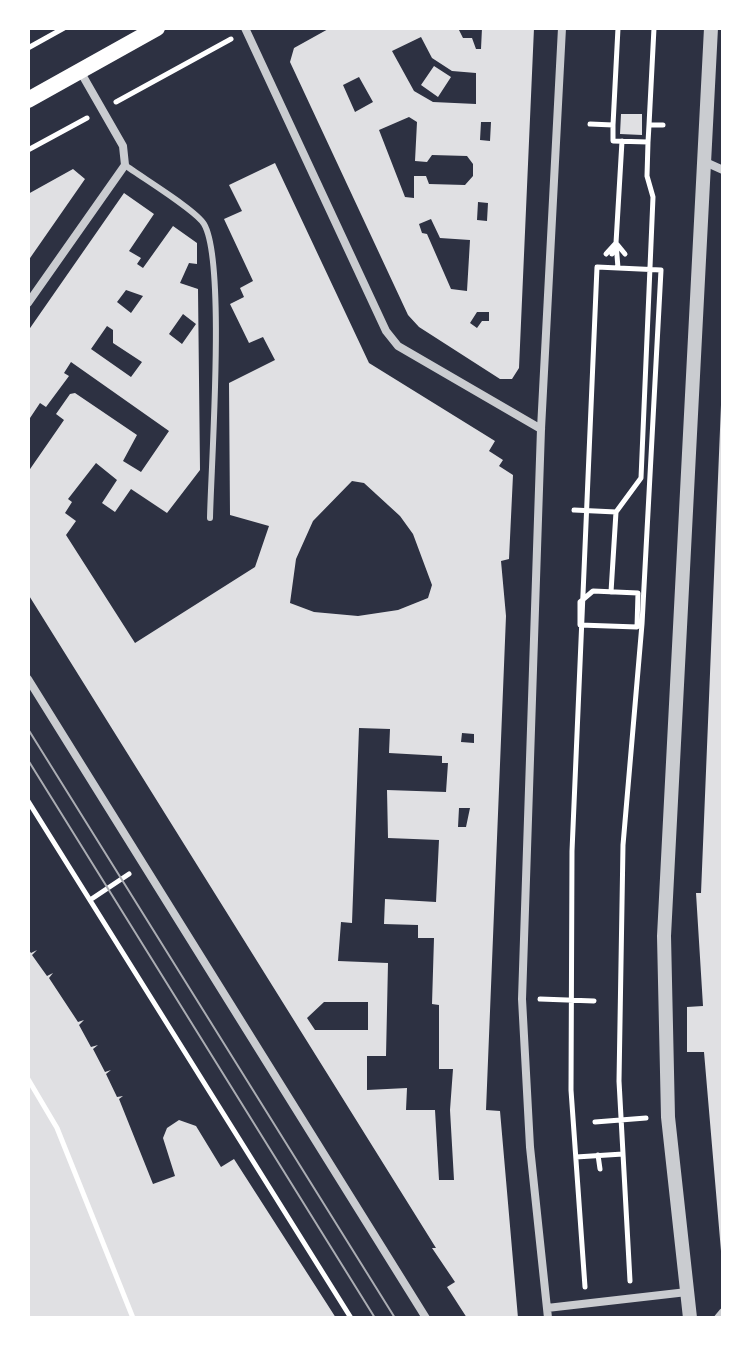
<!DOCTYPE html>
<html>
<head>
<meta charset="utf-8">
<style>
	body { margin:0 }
	#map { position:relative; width:751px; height:1346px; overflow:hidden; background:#2d3142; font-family:Literata,serif }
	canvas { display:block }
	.frame { position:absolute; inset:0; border:30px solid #fff; pointer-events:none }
</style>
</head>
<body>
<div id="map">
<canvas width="751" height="1346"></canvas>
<div class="frame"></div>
</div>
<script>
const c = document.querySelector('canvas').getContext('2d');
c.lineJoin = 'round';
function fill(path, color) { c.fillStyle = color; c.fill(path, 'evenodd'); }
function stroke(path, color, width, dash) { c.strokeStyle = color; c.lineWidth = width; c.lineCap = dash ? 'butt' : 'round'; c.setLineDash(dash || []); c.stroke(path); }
fill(new Path2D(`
	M330,28H458L463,38H472L476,49H481L482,28H534L519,368L512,379H500L419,327L408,315L290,62L294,48ZM421,37L432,58L452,71L476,73V104L433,102L414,91L392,51ZM359,77L373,102L355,112L343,85ZM409,117L417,122L415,161L427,162L432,155L467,156L473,164V176L465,185L429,184L426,176H414V198L405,197L379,130ZM481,122H491L490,141L480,140ZM478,202L488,203L487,221L477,220ZM431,219L440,238L470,240L467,291L451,289L427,234L422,233L419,224ZM477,312H489V321H482L477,328L470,323Z
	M434,66L451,77L438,97L421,85Z
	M621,114H642V135L620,134Z
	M275,163L369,363L495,441L489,451L503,460L499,466L513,475L509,559L501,561L506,616L486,1110L500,1111L518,1318H467L447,1287L455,1282L432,1248H436L28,594V472L64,420L56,414L70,394L75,393L137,435L123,461L141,472L169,431L71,362L64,373L69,376L46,407L40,403L28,421V331L124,193L154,214L129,251L141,258L137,264L143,268L173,226L197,243V264L189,263L180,283L198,289L200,470L167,513L131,489L115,512L102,503L117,480L96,463L68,499L72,502L65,513L76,521L66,535L135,643L255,567L269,526L230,515L229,383L275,360L263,337L249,343L230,304L244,297L240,288L253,281L224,219L242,211L229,185ZM126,290L143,296L131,313L117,302ZM183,314L196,324L182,344L169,334ZM107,326L113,330V343L142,362L131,377L91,349ZM352,481L364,483L400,516L413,534L432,585L428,598L398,610L358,616L314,612L290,603L296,559L313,521ZM359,728L390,729L389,753L442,756V763H448L446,792L387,790L388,838L439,840L436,902L385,899L384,924L418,925V938H434L432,1004L439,1005V1069H453L450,1110L454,1180H439L435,1110H406L407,1088L367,1090V1056H386L388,963L338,961L341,922L352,923ZM462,733L474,734V743L461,742ZM459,808H470L466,827H458ZM324,1002H368V1030H315L307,1018Z
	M73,169L85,179L28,261V194Z
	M721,405H723L721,1251L704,1052H687V1007L703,1006L696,893H701Z
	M28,949L31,953L37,950L32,955L47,976L53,973L49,978L78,1022L84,1020L79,1025L91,1047L98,1045L93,1049L105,1072L111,1070L106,1074L117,1097L123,1096L119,1099L153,1184L175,1176L163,1138L167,1128L179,1120L196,1126L221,1167L234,1159L336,1318H28Z`), '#e0e0e3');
stroke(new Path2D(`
	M28,48L64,28
	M116,102L231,39
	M590,124L613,125V141L648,142L649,125H663
	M613,125L618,28
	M649,125L654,28
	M28,150L87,118
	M616,243L622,141
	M606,254L616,243L625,254
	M612,254L616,243L618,268
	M574,510L616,512
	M593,591L638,593L637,627L580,625V602Z
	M611,592L616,512L641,478L653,197L647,176L648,142
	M28,801L351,1318
	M90,900L129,874
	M540,999L594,1001
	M28,1079L57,1128L133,1318
	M595,1122L646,1118
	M598,1155L600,1169
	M576,1157L623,1154
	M585,1287L571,1090L572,851L597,267L661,270L642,624L623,845L619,1081L630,1281`), '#fff', 5);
stroke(new Path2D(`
	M125,165C141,177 196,210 204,224C226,261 211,464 210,518`), '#caccd0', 6);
stroke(new Path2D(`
	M245,28L386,331L398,346L541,429
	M703,161L723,170
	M28,303L125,165L123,146L80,71
	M28,679L426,1318
	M547,1308L687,1292
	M548,1318L530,1147L522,999L541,429L562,28
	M718,1318L723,1312`), '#caccd0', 8);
stroke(new Path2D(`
	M690,1318L668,1117L664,936L711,28`), '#caccd0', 14);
stroke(new Path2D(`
	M28,100L157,28`), '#fff', 16);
stroke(new Path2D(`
	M28,729L395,1318
	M28,760L375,1318`), '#abadb3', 2);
</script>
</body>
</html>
